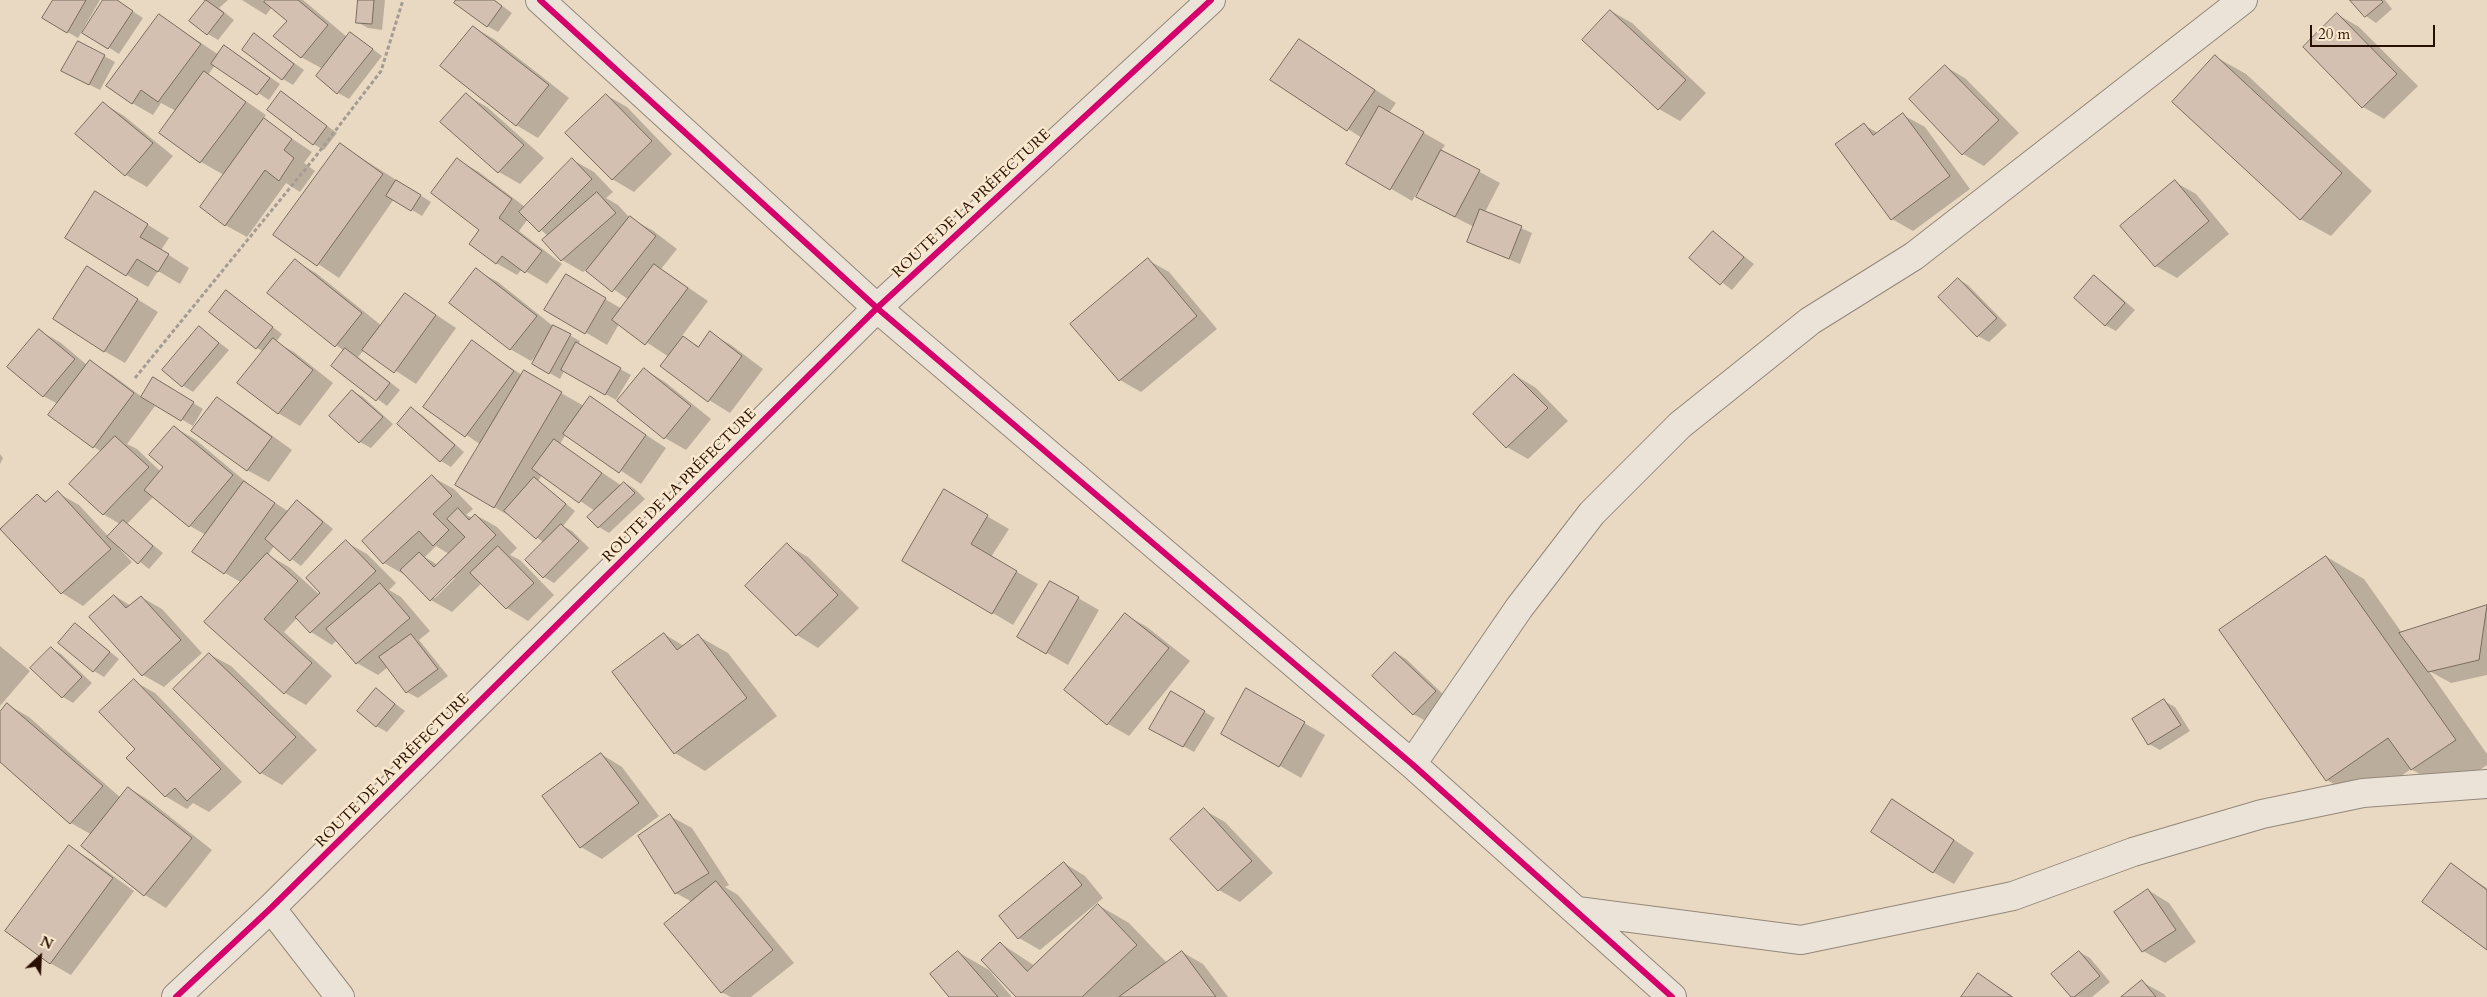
<!DOCTYPE html>
<html>
<head>
<meta charset="utf-8">
<style>
	body { margin:0 }
	#map { position:relative; width:2487px; height:997px; overflow:hidden; background:#e9d9c2; font-family:Cardo,serif }
	canvas { display:block }
	.north { position:absolute; left:15px; top:932px; width:50px; height:50px; -webkit-text-stroke:4px #fae8ce; paint-order:stroke; rotate:25deg; font-size:14px; font-weight:700; line-height:20px; text-align:center; color:#281001 }
	.north::after { content:''; display:block; margin:auto; width:18px; height:22px; background:#281001; clip-path:polygon(50% 0,100% 100%,50% 72%,0 100%) }
	.scale { position:absolute; left:2310px; top:25px; width:125px; height:22px; box-sizing:border-box; border:2px solid #281001; border-top:0; padding-left:6px; font-size:15px; line-height:18px; white-space:nowrap; color:#281001; -webkit-text-stroke:4px #fae8ce; paint-order:stroke }
</style>
</head>
<body>
<div id="map">
<canvas width="2487" height="997"></canvas>
<div class="north">N</div>
<div class="scale">20 m</div>
</div>
<script>
const c = document.querySelector('canvas').getContext('2d');
c.lineJoin = 'round';
function fill(path, color) { c.fillStyle = color; c.fill(path, 'evenodd'); }
function stroke(path, color, width, dash) { c.strokeStyle = color; c.lineWidth = width; c.lineCap = dash ? 'butt' : 'round'; c.setLineDash(dash || []); c.stroke(path); }
function drawText(font, color, halo, rows, align = 'center') {
  c.font = font + ' Cardo,serif'; c.lineWidth = 5; c.setLineDash([]); c.textBaseline = 'middle'; c.strokeStyle = halo; c.fillStyle = color; for (const [text, x, y, turn = 0] of rows) {
    c.save(); c.translate(x, y); c.rotate((+turn || 0) * Math.PI / 180); c.textAlign = isNaN(turn) ? turn : align; if (halo) c.strokeText(text, 0, 0); c.fillText(text, 0, 0); c.restore();
  }
}
fill(new Path2D(`
	M54,0H100L78,38L43,18Z
	M104,0H115L143,18L119,54L84,32Z
	M203,0H228L219,8L234,20L218,40L208,34L206,2Z
	M242,0H303L347,37L351,33L382,56L349,99L338,93L323,69L301,57L288,21L272,7L266,15Z
	M360,0H385L382,30L368,28L357,22Z
	M458,0H494L512,13L498,32L487,26Z
	M2352,0H2385L2392,9L2376,23L2366,16Z
	M1611,11L1632,23L1706,93L1680,121L1659,109Z
	M2337,14L2359,27L2418,86L2384,119L2363,107Z
	M159,15L219,55L235,53L280,84L269,100L215,65L208,75L266,115L263,119L312,152L304,163L315,171L300,192L286,183L247,237L225,225L224,175L201,162L161,132L176,111L161,103L153,115L132,103Z
	M473,27L494,39L569,98L538,138L516,125Z
	M255,35L304,70L293,85L283,79Z
	M1299,41L1396,103L1389,113L1445,145L1441,151L1500,183L1485,212L1532,233L1520,264L1468,242L1474,227L1439,209L1421,190L1419,189L1412,201L1347,163L1362,138L1272,80Z
	M104,56L115,62L100,90L74,77Z
	M2216,57L2246,74L2372,191L2331,236L2300,219Z
	M1945,66L1966,79L2019,133L1984,166L1963,154Z
	M282,93L337,133L324,150L313,144Z
	M466,95L487,107L544,158L520,184L499,172L442,122Z
	M606,95L627,107L672,154L634,192L612,179Z
	M103,103L124,116L173,156L147,187L126,175L77,134Z
	M1903,115L1925,127L1970,189L1913,231L1892,219L1864,125L1878,133Z
	M341,145L431,202L422,216L394,199L339,278L275,235Z
	M458,160L479,172L525,207L573,160L594,172L613,192L606,198L618,205L630,218L652,230L677,249L661,269L708,301L682,336L700,347L710,333L731,345L763,369L730,413L709,400L669,357L619,324L607,345L546,309L566,276L622,309L629,300L586,270L583,272L562,260L548,236L528,219L519,231L562,264L547,284L522,269L517,275L496,263L481,230Z
	M2175,182L2196,194L2229,234L2177,278L2156,266Z
	M116,205L169,238L161,250L189,268L180,284L158,271L148,287L127,275Z
	M1713,232L1754,264L1732,290L1690,258Z
	M1148,260L1169,272L1217,329L1141,392L1120,380L1072,324Z
	M295,261L316,273L382,326L405,294L456,328L416,384L364,350L358,357L400,390L387,406L333,366L344,351L269,293Z
	M87,268L158,312L125,363L104,351Z
	M476,270L498,282L553,326L580,341L578,345L631,375L616,400L564,371L560,379L534,364L538,354L531,361L510,349Z
	M2094,277L2104,283L2135,310L2116,331L2105,325Z
	M1958,279L1968,285L2007,325L1989,342L1978,336L1940,297Z
	M226,292L282,334L276,342L294,352L333,383L300,426L278,413L264,352L257,348Z
	M200,328L229,350L193,392L182,385Z
	M40,331L61,343L87,365L90,362L111,374L142,397L164,385L203,409L193,426L151,401L150,403L155,406L127,444L137,449L161,472L165,467L174,427L196,440L253,488L289,512L298,502L308,508L333,529L301,566L274,546L268,555L289,567L320,595L346,542L367,554L396,583L389,590L401,597L430,631L419,640L448,676L418,698L407,692L388,667L378,675L357,663L337,640L332,645L311,632L297,618L284,632L332,676L306,705L285,693L242,583L225,573L206,535L190,526L154,496L127,524L163,553L149,569L121,547L119,548L132,562L83,606L62,593L1,528L37,495L48,502L58,493L79,505L109,537L120,524L103,514L102,452L94,447L58,404L43,396Z
	M472,342L522,375L524,372L584,406L590,398L666,448L641,484L566,434L560,444L622,486L625,483L635,489L645,499L609,533L599,527L595,511L542,475L538,481L575,511L563,526L572,531L589,548L554,583L544,577V543L513,518L494,507L481,445L425,406Z
	M644,369L665,382L711,419L686,450L665,438Z
	M1515,375L1536,388L1568,421L1528,459L1507,447Z
	M353,391L363,397L393,424L371,448L360,442L330,416Z
	M217,398L238,411L292,450L269,482L247,470Z
	M412,409L422,415L464,452L451,467L441,461Z
	M0,454L3,458L0,464Z
	M432,477L454,489L473,509L466,515L473,518L476,515L497,527L517,548L510,555L520,560L554,595L528,621L507,608L482,583L452,612L431,600L405,575L384,563ZM436,546L449,554L438,565L425,557ZM453,577L455,578L435,598L433,596Z
	M944,491L1009,529L991,557L1038,584L1013,625L904,560Z
	M787,545L808,557L859,608L818,648L797,635L747,586Z
	M2327,557L2364,579L2402,633L2487,607V675L2451,683L2429,671L2487,754V765L2449,791L2411,769L2364,802L2327,780Z
	M1050,582L1099,610L1068,665L1019,637Z
	M115,596L131,606L141,597L162,609L202,653L164,687L143,675Z
	M1126,615L1147,627L1190,661L1129,736L1108,724L1066,690Z
	M76,625L119,659L104,677L94,671Z
	M664,634L684,646L698,636L728,653L777,716L705,771L675,753Z
	M0,646L30,671L0,706Z
	M51,648L61,654L92,683L73,703L63,697Z
	M1396,653L1406,659L1446,697L1424,720L1413,714Z
	M209,654L231,666L317,750L282,785L261,773Z
	M134,681L155,693L242,782L209,812L193,803L187,809L165,796L137,749Z
	M377,690L405,711L387,732L376,726Z
	M1247,690L1325,735L1301,778L1223,733Z
	M1171,693L1215,718L1194,752L1151,728Z
	M2164,701L2175,707L2190,731L2160,750L2149,744Z
	M8,705L29,717L121,798L129,788L150,801L212,850L166,908L145,895L83,845L92,835L71,823L0,761V714Z
	M601,754L622,767L659,816L602,859L581,847Z
	M1204,810L1225,822L1273,873L1240,902L1219,890L1172,839Z
	M1914,813L1974,853L1954,884L1933,872Z
	M670,816L692,828L729,885L725,887L738,895L794,963L751,997H731L721,992L692,902L676,893Z
	M69,847L90,859L134,891L71,975L50,963Z
	M1064,863L1085,876L1103,898L1040,950L1019,938L1000,916Z
	M2451,865L2487,888V949Z
	M2148,890L2169,903L2196,942L2165,963L2143,951Z
	M1098,905L1129,923L1167,963L1182,952L1203,964L1228,997H1018L1000,943L1035,966Z
	M958,952L989,970L1012,997H951Z
	M2079,952L2090,958L2110,982L2092,997H2072Z
	M1978,975L1999,987L2014,997H1963Z
	M2142,982L2164,994L2166,997H2123Z`), '#0003');
const building = new Path2D(`
	M53,0H86L67,33L42,18Z
	M103,0H117L133,11L108,49L82,33Z
	M206,0L224,13L207,35L189,21Z
	M266,0H298L328,25L301,58L273,36L287,21L264,2Z
	M358,0H374L372,24L356,23Z
	M456,0H494L502,6L487,27L454,3Z
	M2350,0H2381L2383,2L2365,17Z
	M1610,10L1686,80L1658,110L1582,40Z
	M2337,13L2397,74L2362,108L2303,47Z
	M159,14L201,44L158,102L141,90L132,104L106,86Z
	M473,26L549,85L516,126L440,66Z
	M350,32L373,49L337,94L316,76Z
	M254,33L294,64L282,80L242,50Z
	M1299,39L1375,90L1347,131L1270,80Z
	M78,41L105,55L89,85L61,71Z
	M224,45L270,78L257,95L211,64Z
	M2215,55L2342,173L2300,220L2172,102Z
	M1945,65L1999,120L1962,155L1909,99Z
	M204,71L246,102L200,163L159,133Z
	M281,91L327,126L313,145L267,110Z
	M466,93L524,145L498,173L440,122Z
	M606,94L652,141L612,180L565,133Z
	M103,102L153,143L125,176L75,134Z
	M1379,106L1424,132L1390,190L1346,164Z
	M1903,113L1950,176L1891,220L1835,144L1864,123L1873,135Z
	M264,118L292,139L284,150L294,158L279,181L265,170L225,226L200,207Z
	M340,143L383,174L317,266L273,235Z
	M1441,150L1480,170L1455,217L1416,197Z
	M457,158L512,199L499,218L542,251L525,273L502,256L496,264L469,244L479,230L431,193Z
	M572,158L592,179L539,232L519,212Z
	M396,180L421,195L411,211L386,196Z
	M2175,180L2209,221L2155,267L2120,226Z
	M95,191L148,224L140,237L169,254L158,272L137,259L126,276L65,238Z
	M597,192L616,213L561,261L542,240Z
	M1480,209L1522,226L1509,259L1467,242Z
	M630,216L656,236L612,292L586,271Z
	M1713,231L1744,257L1720,285L1689,258Z
	M1148,258L1197,316L1119,381L1070,324Z
	M295,259L362,313L335,347L267,293Z
	M654,264L688,288L645,345L612,320Z
	M87,266L138,299L104,352L53,319Z
	M476,268L537,316L510,350L449,303Z
	M566,274L606,298L585,334L544,310Z
	M2094,275L2125,303L2105,326L2074,298Z
	M1958,278L1997,318L1977,337L1938,297Z
	M226,290L273,327L256,349L209,312Z
	M405,293L436,315L394,373L362,350Z
	M553,325L571,334L549,374L532,364Z
	M199,326L219,343L182,387L162,370Z
	M39,329L75,359L43,397L7,367Z
	M710,331L742,356L708,402L660,366L683,336L698,347Z
	M273,338L313,370L278,414L237,383Z
	M472,340L514,371L465,437L423,407Z
	M576,342L621,368L605,395L561,370Z
	M345,348L390,383L376,401L331,366Z
	M90,360L134,393L93,448L48,415Z
	M644,368L691,406L664,439L617,401Z
	M524,370L562,392L494,508L455,485Z
	M1514,374L1548,408L1506,448L1473,414Z
	M153,377L194,402L181,421L141,397Z
	M352,390L383,417L359,443L329,416Z
	M590,396L646,435L619,473L563,434Z
	M217,397L272,437L247,471L191,431Z
	M411,407L455,445L440,462L397,424Z
	M174,426L233,475L189,527L144,490L163,467L149,455Z
	M115,436L149,467L103,515L69,484Z
	M554,439L602,473L579,503L532,469Z
	M432,475L452,496L433,514L449,530L433,546L419,531L383,564L362,541Z
	M534,477L566,504L536,539L504,511Z
	M244,481L275,503L224,574L192,552Z
	M624,482L635,493L598,528L587,517Z
	M944,489L988,515L971,544L1017,571L992,614L902,561Z
	M58,491L111,549L61,594L0,529L37,494L45,502Z
	M297,500L323,522L290,561L265,539Z
	M458,508L469,520L475,514L496,535L430,601L400,570L419,552L434,567L465,537L447,519Z
	M123,520L153,546L138,564L107,537Z
	M561,524L579,541L543,578L525,560Z
	M346,540L376,571L310,633L295,617L320,593L306,578Z
	M787,543L838,595L796,636L745,586Z
	M498,546L534,583L506,609L470,573Z
	M267,553L298,581L264,619L312,663L284,694L204,622Z
	M2326,556L2456,740L2411,770L2388,738L2326,781L2219,630Z
	M1050,581L1079,597L1046,654L1017,637Z
	M380,583L410,618L356,664L326,629Z
	M114,595L126,608L141,596L181,640L142,676L89,617Z
	M2487,605L2479,660L2428,672L2399,633Z
	M1125,613L1169,648L1107,725L1064,690Z
	M75,623L110,652L93,672L58,643Z
	M664,633L677,650L698,634L747,698L674,754L612,672Z
	M411,634L438,669L406,693L379,657Z
	M51,647L82,677L62,698L30,668Z
	M1395,652L1436,691L1413,715L1372,676Z
	M209,653L296,737L260,774L173,689Z
	M134,679L221,769L187,801L175,788L165,797L126,758L135,749L99,712Z
	M376,688L395,704L376,727L357,711Z
	M1246,688L1305,722L1279,767L1221,734Z
	M1171,691L1205,711L1183,747L1149,729Z
	M2164,699L2181,725L2148,745L2132,719Z
	M7,703L103,786L70,824L0,762V712Z
	M601,753L639,803L580,848L542,796Z
	M128,787L192,838L144,896L81,846Z
	M1892,799L1954,840L1933,873L1871,832Z
	M1204,808L1252,861L1218,891L1170,839Z
	M670,814L709,873L675,894L638,836Z
	M69,845L113,878L50,964L5,931Z
	M1064,862L1082,885L1018,939L999,916Z
	M2451,863L2487,890V950L2422,902Z
	M716,881L773,950L721,993L664,924Z
	M2148,889L2176,930L2142,952L2114,912Z
	M1098,904L1137,945L1082,997H1016L981,960L1000,942L1027,971Z
	M958,951L998,997H949L930,974Z
	M1182,951L1216,997H1119Z
	M2079,951L2100,976L2074,997H2071L2051,974Z
	M1978,973L2012,997H1961Z
	M2142,980L2156,997H2121Z`);
fill(building, '#d4c0b0');
stroke(building, '#786c5f', 1);
const minor = new Path2D(`
	M540,0L877,308L1412,764L1672,997
	M1412,764L1519,608L1592,513L1680,425L1810,321L1914,256L2243,0
	M271,908L340,997
	M1577,911L1801,940L2013,896L2133,852L2262,814L2363,793L2487,784
	M176,997L271,908L877,308L1211,0`);
stroke(minor, '#938779', 30);
stroke(new Path2D(`
	M135,378L316,156L381,71L403,0`), '#a49c92', 3, [4, 2.5]);
stroke(minor, '#ece3d8', 28);
stroke(new Path2D(`
	M540,0L877,308L1412,764L1672,997
	M176,997L271,908L877,308L1211,0`), '#d6006c', 6);
drawText('15px', '#281001', '#fae8ce', [
	["ROUTE DE LA PRÉFECTURE",972,204,-43],
	["ROUTE DE LA PRÉFECTURE",680,486,-45],
	["ROUTE DE LA PRÉFECTURE",393,771,-45]
]);
</script>
</body>
</html>
